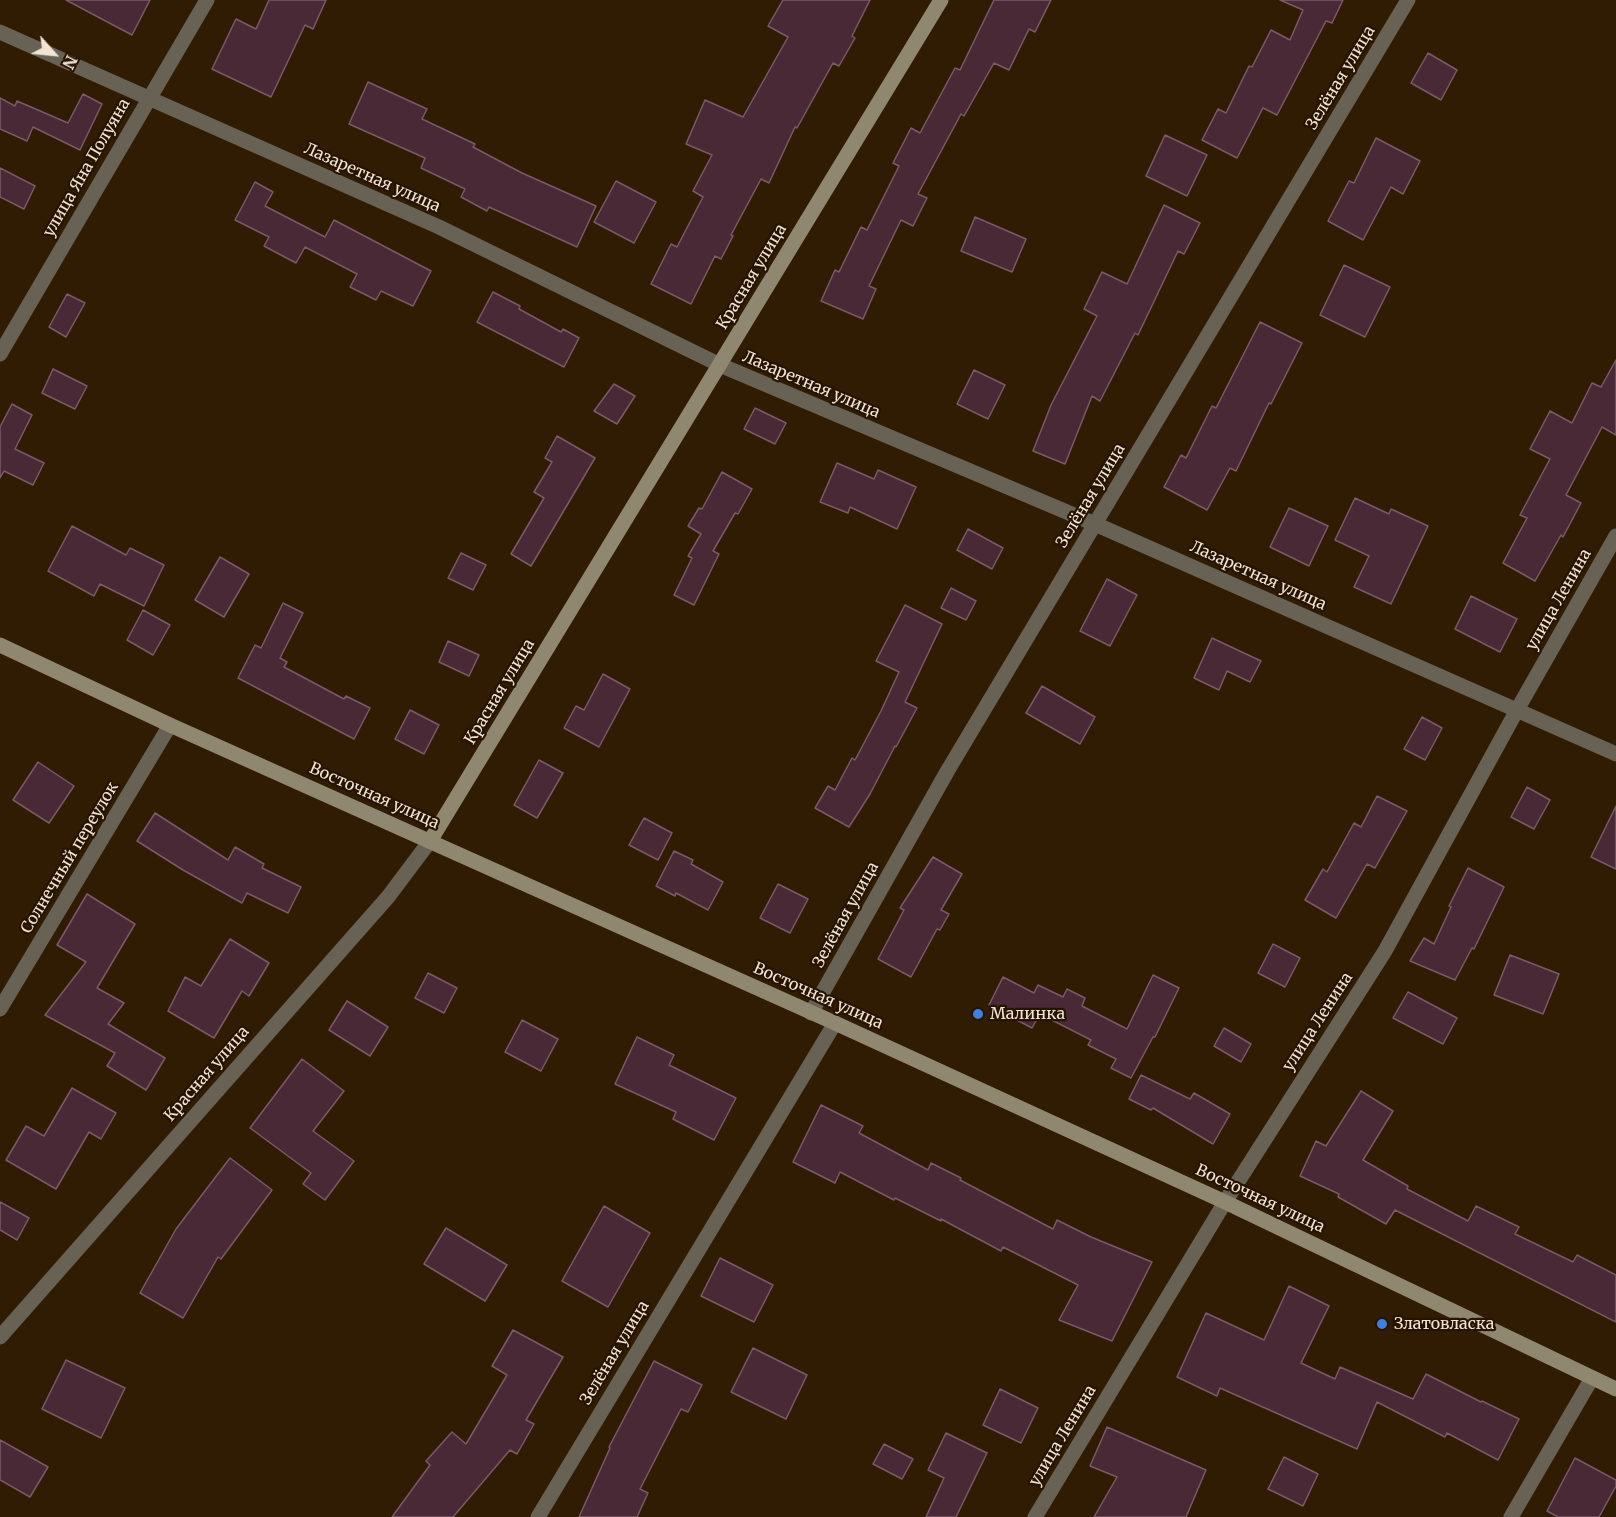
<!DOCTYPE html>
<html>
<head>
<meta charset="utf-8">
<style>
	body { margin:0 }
	#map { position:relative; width:1616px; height:1517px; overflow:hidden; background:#301c03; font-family:Merriweather,serif }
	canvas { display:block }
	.north { position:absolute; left:24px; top:24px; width:60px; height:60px; -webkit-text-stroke:4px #261300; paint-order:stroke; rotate:117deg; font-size:16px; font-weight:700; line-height:24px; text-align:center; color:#f1e4d5 }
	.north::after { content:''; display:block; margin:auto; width:21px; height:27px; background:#f1e4d5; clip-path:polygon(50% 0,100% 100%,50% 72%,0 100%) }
</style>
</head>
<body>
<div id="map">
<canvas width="1616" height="1517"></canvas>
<div class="north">N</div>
</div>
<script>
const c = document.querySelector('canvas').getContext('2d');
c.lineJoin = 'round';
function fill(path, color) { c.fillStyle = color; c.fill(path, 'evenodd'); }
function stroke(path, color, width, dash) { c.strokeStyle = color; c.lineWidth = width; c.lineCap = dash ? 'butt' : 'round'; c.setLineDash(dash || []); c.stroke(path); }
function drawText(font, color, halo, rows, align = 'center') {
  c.font = font + ' Merriweather,serif'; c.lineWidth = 4.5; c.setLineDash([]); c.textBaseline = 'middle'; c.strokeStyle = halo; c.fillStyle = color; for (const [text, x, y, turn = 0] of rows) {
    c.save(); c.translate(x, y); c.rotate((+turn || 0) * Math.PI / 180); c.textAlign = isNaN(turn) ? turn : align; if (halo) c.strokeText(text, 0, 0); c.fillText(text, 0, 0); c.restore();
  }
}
const building = new Path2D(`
	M66,0H150L132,35Z
	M269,0H326L313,29L305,25L271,97L212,69L236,19L256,29Z
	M783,0H870L852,36L855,38L839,66L833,63L797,128L795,127L769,183L761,179L731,235L733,236L721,259L715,256L691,304L651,284L671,244L677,247L703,197L693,191L712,155L686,144L705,100L743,117L788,37L768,26Z
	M994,0H1051L1035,32L1029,29L1009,70L994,63L964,116L961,114L918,194L927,198L913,226L901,220L869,286L876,289L863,319L821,301L835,270L839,272L861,227L867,230L899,166L893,163L911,128L920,133L955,68L960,70Z
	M1280,0H1343L1332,23L1326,21L1277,115L1263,108L1237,158L1202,140L1218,109L1226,113L1249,66L1252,67L1271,30L1290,40L1303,10Z
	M1428,53L1457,70L1441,100L1411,83Z
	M368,82L427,109L422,119L475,144L473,147L522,173L596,206L577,247L489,207L487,211L461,197L465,189L421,168L425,158L349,124Z
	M83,94L102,104L80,150L33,127L27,141L0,129V98L15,106L17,101L68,123Z
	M1165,135L1207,155L1187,196L1146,176Z
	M1376,138L1420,161L1403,194L1391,187L1363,240L1328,221L1349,181L1354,183Z
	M0,168L35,186L24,209L0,197Z
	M616,181L656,202L634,243L594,222Z
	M255,182L273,192L265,206L325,237L334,220L431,271L413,306L381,291L376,300L350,287L357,274L305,247L296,263L264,246L269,237L235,220Z
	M1164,205L1200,223L1184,254L1178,251L1138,335L1135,333L1100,401L1092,396L1065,464L1033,451L1051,405L1097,316L1084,309L1102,272L1127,284Z
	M975,217L1026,239L1012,272L961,251Z
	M1344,265L1390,287L1365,337L1320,315Z
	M493,292L520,306L519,309L561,332L563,329L579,338L564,367L477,322Z
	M67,294L85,303L66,337L49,327Z
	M1260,322L1302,343L1271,404L1269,403L1236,471L1230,468L1207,510L1164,487L1181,455L1186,458L1212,406L1216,408Z
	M1616,360V435L1602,427L1566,495L1581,503L1563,537L1561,535L1535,581L1503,563L1527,518L1520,515L1550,459L1530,449L1550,411L1572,423L1592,383L1601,387Z
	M53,369L87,386L75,409L42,393Z
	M974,370L1005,385L988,419L957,404Z
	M614,384L635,396L617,424L594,411Z
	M12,404L32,415L15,449L44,463L33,485L4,471L0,478V427Z
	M755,408L786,423L775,444L744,429Z
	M557,436L595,458L531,566L511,554L544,498L534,492L552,462L545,458Z
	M837,463L874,479L878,470L916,487L897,529L850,507L848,513L820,502Z
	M722,472L752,489L738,514L735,513L713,551L719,554L694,605L674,595L692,558L688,556L701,534L688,526L699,508L702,509Z
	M1355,498L1389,514L1391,509L1428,526L1391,604L1354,587L1369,556L1335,540Z
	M1289,508L1328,526L1309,566L1270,547Z
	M72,526L126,555L130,548L164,565L144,606L100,584L94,596L48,571Z
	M968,529L1003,548L992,569L957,550Z
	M461,553L486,565L473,590L448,578Z
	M220,557L249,574L224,617L195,600Z
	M1107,579L1137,595L1110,646L1080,631Z
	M951,588L976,601L966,620L941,608Z
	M1471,596L1517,619L1500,652L1455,629Z
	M283,603L303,613L280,658L287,662L284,667L344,699L346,696L370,708L354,739L238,678L255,645L261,648Z
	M905,605L942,624L905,702L917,708L896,747L895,746L870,794L849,827L815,808L828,786L835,790L852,758L855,760L881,711L899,672L876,661Z
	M143,610L170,625L153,655L127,640Z
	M1212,638L1261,661L1250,682L1227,671L1219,690L1194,678Z
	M448,641L479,655L469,676L439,662Z
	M603,674L630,689L599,747L564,728L576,706L584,710Z
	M1042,686L1095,717L1080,744L1026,713Z
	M410,710L439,725L424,754L395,739Z
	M1422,717L1442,728L1425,760L1404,749Z
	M539,760L563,773L537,818L514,805Z
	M38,762L74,786L49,823L13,800Z
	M1527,787L1550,800L1534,829L1511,817Z
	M1377,796L1407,811L1375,868L1367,864L1336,918L1305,900L1323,869L1327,872L1354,823L1361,827Z
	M1616,806V869L1591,857Z
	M155,813L228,860L235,847L264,864L262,868L301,887L288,913L247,893L242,903L183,870L137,841Z
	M644,818L672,833L658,860L629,845Z
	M674,851L693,860L691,864L723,882L708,910L676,893L675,896L656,886Z
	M933,857L962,874L941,910L949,914L940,930L937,929L911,977L878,959L904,910L900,908Z
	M1468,868L1504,887L1474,949L1472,948L1455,980L1410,961L1424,938L1434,944L1451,907L1449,906Z
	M778,884L808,899L790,933L760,918Z
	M87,894L135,924L97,988L124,1003L108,1024L165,1058L146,1090L107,1066L115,1053L45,1015L86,962L57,945Z
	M230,939L269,963L249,996L242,991L214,1038L168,1011L185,977L201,986Z
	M1273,944L1300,958L1285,987L1258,973Z
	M1510,955L1559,974L1543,1014L1494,995Z
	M428,973L457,988L444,1013L415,998Z
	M1153,975L1179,988L1155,1037H1153L1131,1078L1111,1068L1116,1059L1088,1045L1091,1040L1040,1014L1032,1028L989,1005L1003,977L1034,993L1038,985L1063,997L1067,989L1085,998L1082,1006L1127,1029Z
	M1408,992L1457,1018L1443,1044L1393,1018Z
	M347,1001L388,1027L370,1056L329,1030Z
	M522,1020L558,1039L541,1071L505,1052Z
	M1224,1028L1251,1044L1241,1062L1214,1046Z
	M637,1037L674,1055L669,1065L736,1098L714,1140L673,1119L676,1112L615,1084Z
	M302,1059L344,1091L313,1131L354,1161L325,1200L303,1184L311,1173L250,1128Z
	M1141,1075L1190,1099L1194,1093L1230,1114L1213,1144L1153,1108L1151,1110L1129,1099Z
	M72,1088L116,1113L101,1139L89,1132L56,1189L6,1160L26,1126L44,1136Z
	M1361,1091L1393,1111L1363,1160L1408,1186L1407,1189L1468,1221L1476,1206L1519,1227L1515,1234L1573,1262L1577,1255L1616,1275V1322L1395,1210L1386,1224L1338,1197L1339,1194L1300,1176L1316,1141L1326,1146Z
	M821,1105L863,1126L859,1133L928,1170L931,1163L961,1178L960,1180L1053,1229L1057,1220L1091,1237L1152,1262L1112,1341L1059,1320L1078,1285L1003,1247L1001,1251L941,1219V1221L895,1198L894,1200L840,1172L835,1183L793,1162Z
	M230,1158L272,1190L221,1259L218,1257L183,1318L140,1293L176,1229Z
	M0,1202L29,1218L17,1240L0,1230Z
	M604,1206L650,1233L608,1307L562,1281Z
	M446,1228L507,1265L485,1301L424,1264Z
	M720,1258L773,1285L754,1322L701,1296Z
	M1289,1286L1329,1306L1301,1363L1335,1379L1340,1367L1413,1399L1426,1374L1481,1402L1482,1401L1519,1419L1498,1460L1447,1433L1445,1437L1377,1402L1357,1449L1220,1388L1217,1396L1177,1377L1206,1313L1264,1340Z
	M513,1330L563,1357L526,1420L534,1424L517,1454L510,1450L453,1517H392L430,1465L426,1461L452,1432L466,1444L507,1375L492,1366Z
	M753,1348L807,1375L786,1419L731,1392Z
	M66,1360L125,1388L101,1438L42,1409Z
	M654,1361L702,1385L688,1412L681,1409L640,1489L648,1493L637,1517H579L610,1448L609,1447Z
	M1000,1389L1038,1408L1021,1443L983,1425Z
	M1107,1427L1206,1470L1186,1517H1094L1117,1477L1090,1466Z
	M946,1433L987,1453L956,1517H926L944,1478L928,1470Z
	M0,1440L48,1467L30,1497L0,1480Z
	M884,1444L913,1459L902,1479L873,1464Z
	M1284,1457L1318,1474L1303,1506L1268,1489Z
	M1575,1458L1616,1480V1486L1599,1517H1558L1547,1511Z`);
fill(building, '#482935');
stroke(building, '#7b5966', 1.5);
stroke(new Path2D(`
	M0,32L439,227L720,365L1095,524L1616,754
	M0,354L207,0
	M0,1009L170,725
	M811,1013L948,770L1408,0
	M0,1337L388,897L430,841
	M538,1517L835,1023
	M1035,1517L1225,1202L1385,951L1517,710L1616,536
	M1511,1517L1592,1378`), '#686255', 15);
stroke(new Path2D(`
	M0,645L170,725L835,1023L1225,1202L1616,1389
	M430,841L941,0`), '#908771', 15);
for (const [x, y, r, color] of [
	[978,1014,6,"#3f7fe0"],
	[1382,1324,6,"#3f7fe0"]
]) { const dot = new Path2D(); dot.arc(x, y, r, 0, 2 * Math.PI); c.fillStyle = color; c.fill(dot); stroke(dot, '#261300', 2); }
drawText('16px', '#f1e4d5', '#261300', [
	["Зелёная улица",1341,78,-59],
	["улица Яна Полуяна",87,168,-60],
	["Лазаретная улица",372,178,24],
	["Красная улица",752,277,-59],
	["Лазаретная улица",811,385,23],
	["Зелёная улица",1091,496,-59],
	["Лазаретная улица",1258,576,24],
	["улица Ленина",1559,600,-60],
	["Красная улица",500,692,-59],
	["Восточная улица",374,796,24],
	["Солнечный переулок",70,858,-59],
	["Зелёная улица",846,915,-61],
	["Восточная улица",818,996,24],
	["улица Ленина",1318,1022,-57],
	["Красная улица",207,1074,-49],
	["Восточная улица",1260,1199,25],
	["Зелёная улица",615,1353,-59],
	["улица Ленина",1063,1436,-59]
]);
drawText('16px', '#f1e4d5', '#261300', [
	["Малинка",990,1014],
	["Златовласка",1394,1324]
], 'left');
</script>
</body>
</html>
